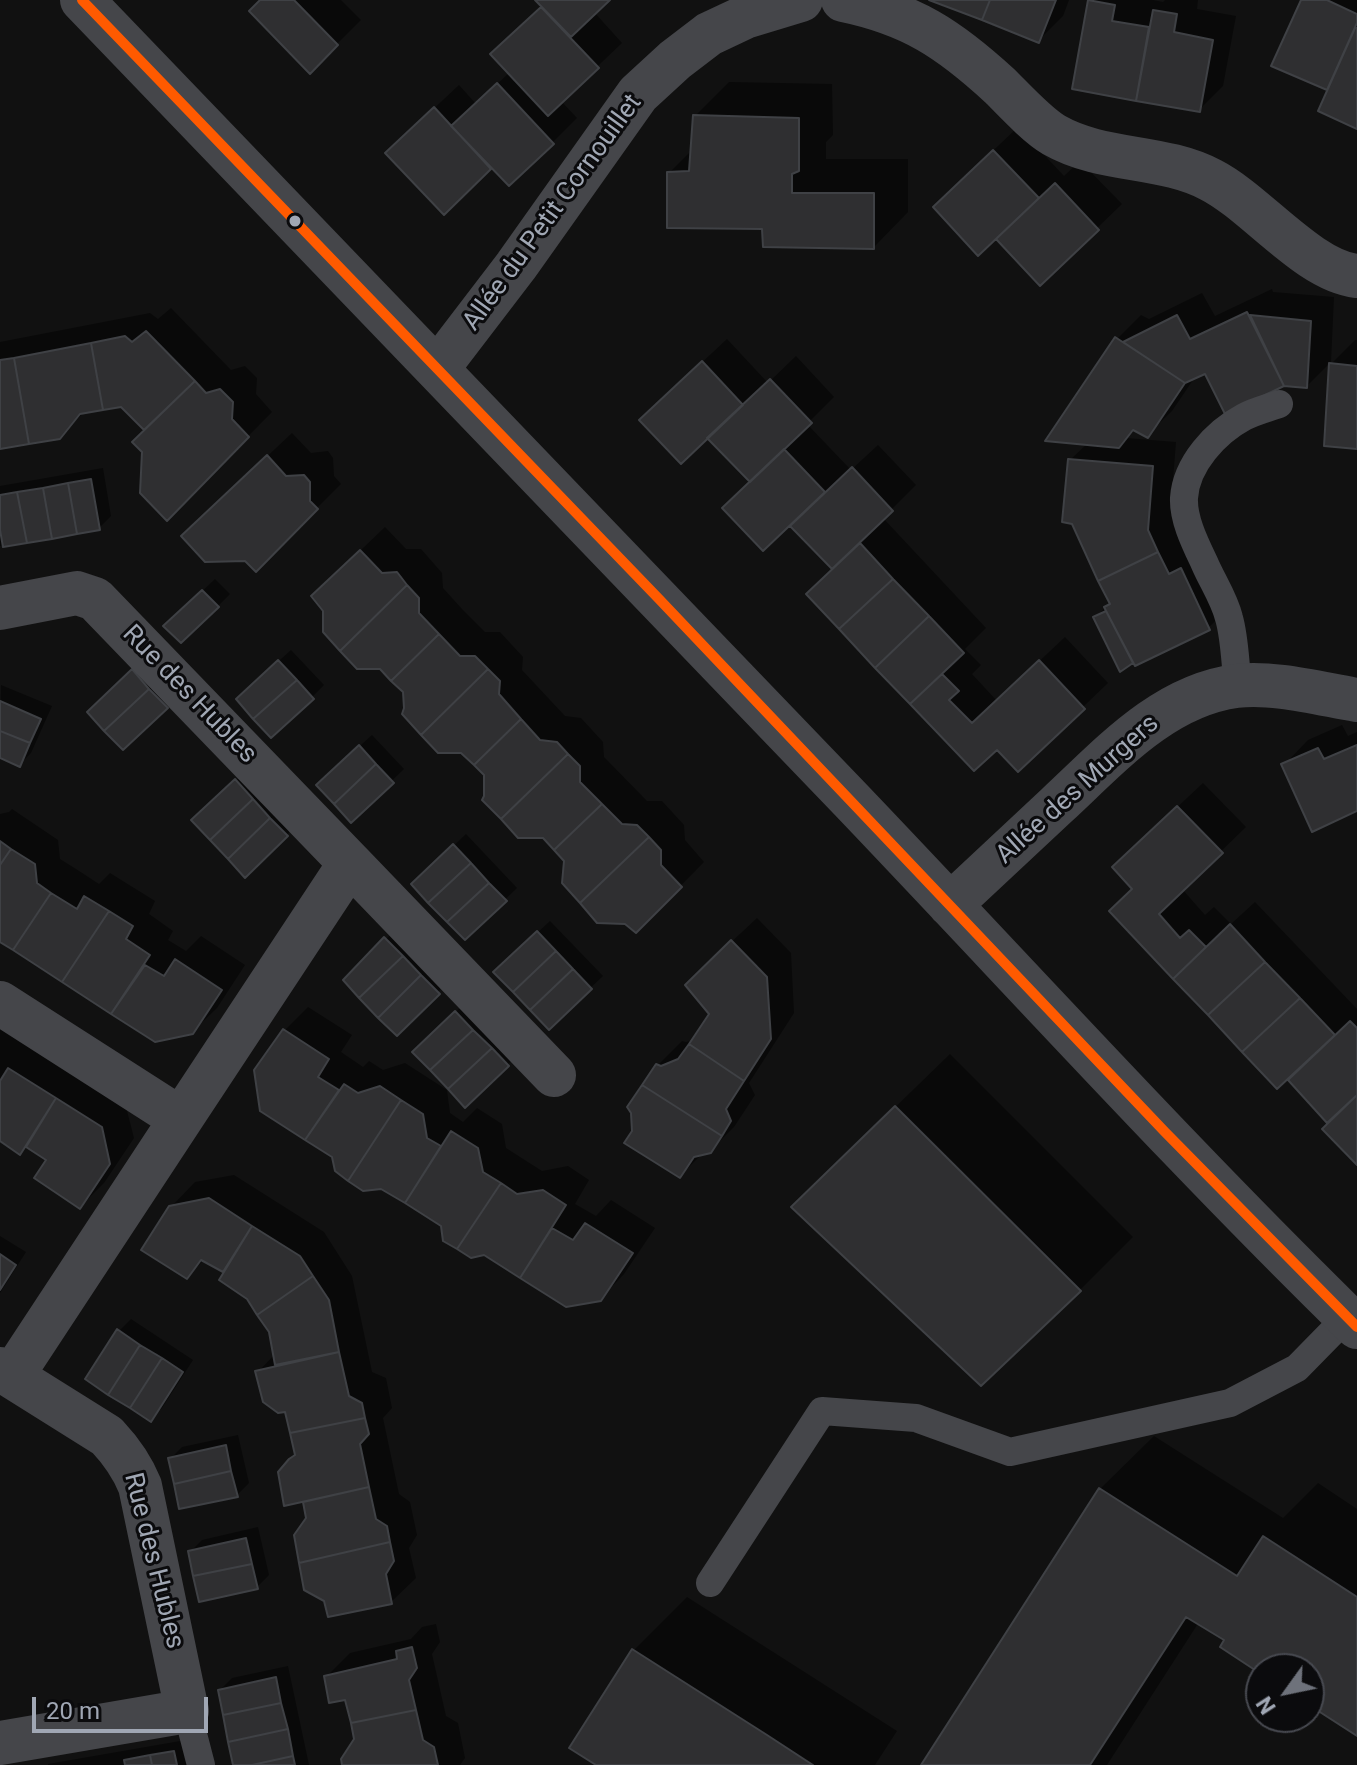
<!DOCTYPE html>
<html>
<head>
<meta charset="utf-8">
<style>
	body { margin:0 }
	#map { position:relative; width:1357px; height:1765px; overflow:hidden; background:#111; font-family:Roboto,sans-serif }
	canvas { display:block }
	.north { position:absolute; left:1245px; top:1653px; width:80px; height:80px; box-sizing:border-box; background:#0b0b0d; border:2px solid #474950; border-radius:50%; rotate:237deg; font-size:22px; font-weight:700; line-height:32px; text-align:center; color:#a0a7b4 }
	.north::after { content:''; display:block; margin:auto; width:28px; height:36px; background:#6e727b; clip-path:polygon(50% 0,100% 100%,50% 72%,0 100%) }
	.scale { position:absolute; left:32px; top:1697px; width:176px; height:36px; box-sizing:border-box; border:4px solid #a0a7b4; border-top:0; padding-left:10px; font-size:24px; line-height:28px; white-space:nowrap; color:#a0a7b4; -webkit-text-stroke:6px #0b0b0d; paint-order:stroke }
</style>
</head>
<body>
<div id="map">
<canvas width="1357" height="1765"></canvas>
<div class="north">N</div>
<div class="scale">20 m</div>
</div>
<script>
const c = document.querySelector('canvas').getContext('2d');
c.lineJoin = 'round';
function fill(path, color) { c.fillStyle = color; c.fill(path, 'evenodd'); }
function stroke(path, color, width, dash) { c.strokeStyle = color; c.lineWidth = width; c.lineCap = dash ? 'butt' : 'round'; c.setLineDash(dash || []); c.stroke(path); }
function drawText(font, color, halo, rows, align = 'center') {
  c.font = font + ' Roboto,sans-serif'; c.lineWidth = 6; c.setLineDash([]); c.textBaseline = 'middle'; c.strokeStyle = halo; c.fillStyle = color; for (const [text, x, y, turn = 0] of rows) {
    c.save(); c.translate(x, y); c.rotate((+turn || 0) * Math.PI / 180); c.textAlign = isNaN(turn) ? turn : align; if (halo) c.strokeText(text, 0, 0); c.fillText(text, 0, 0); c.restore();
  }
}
fill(new Path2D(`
	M263,0H341L361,20L310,71Z
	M538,0H607L594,12L622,43L561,101L577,118L553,142L509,184L491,166L444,212L412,129L459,85L476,104L510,72L517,30L543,6Z
	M935,0H1069L1063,16L1038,41Z
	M1091,0H1153L1163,2L1165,0H1198L1197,9L1236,16L1223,86L1199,110L1075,87Z
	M1303,0H1357V126L1330,89L1274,65Z
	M729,82L832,84L833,135L826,142V159H908V212L874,247L669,173L693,149L695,116Z
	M1018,127L1064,176L1080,161L1122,204L1040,283L996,237L959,183Z
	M1272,289L1273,292L1334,297L1331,362L1307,386L1284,384L1226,411L1206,372L1195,377L1172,411L1147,435L1136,429L1126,438L1176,442L1171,505L1233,604L1208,628L1131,661L1095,618L1111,602L1070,460L1088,443L1117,339L1141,315L1149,319L1202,293L1215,316Z
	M171,308L231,370L245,366L257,378L256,394L272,412L167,518L146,430L121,405L85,411L59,438L0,447V342L150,313L158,319Z
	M727,339L768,383L796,356L834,397L807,424L851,470L878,445L916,485L883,518L986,628L965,649L981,665L972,674L997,701L1065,637L1108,683L1018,769L997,747L974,768L809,594L834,568L752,481L666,396Z
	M1355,340H1357V447L1331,364Z
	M292,433L311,453L328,451L333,458L334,476L341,484L256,569L208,512Z
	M103,468L111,516L99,528L0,546V486Z
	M385,527L406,549H421L442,573L443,588L462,609L485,632H500L523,657L522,670L565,716L581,718L603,742L604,757L647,801H662L684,825L685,840L704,862L636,931L405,691L338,572Z
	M215,579L230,594L218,606L166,626Z
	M291,650L324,685L312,697L250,687Z
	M145,659L178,695L166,707L102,700Z
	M1,685L52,706L31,753L19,765L0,756Z
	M1342,725L1348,736L1357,732V809L1284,765L1308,740Z
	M372,735L404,769L351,820L330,773Z
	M248,769L299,823L245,875L194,820Z
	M1203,783L1246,827L1182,889L1205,915L1214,907L1231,924L1255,902L1357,1009V1163L1330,1123L1288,1077L1277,1086L1112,911L1134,888L1139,843Z
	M12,809L58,840L60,859L76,869L99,884L110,873L155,901L149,914L173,931L168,940L186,951L201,936L245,965L217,1008L192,1032L155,1040L0,939V814L9,812Z
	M466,834L517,888L465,938L414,884Z
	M757,918L791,953L794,1013L749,1083L755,1095L734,1127L710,1151L703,1153L680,1176L634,1132L658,1065L682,1041L686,1042L694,1040L711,1014V961Z
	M550,921L603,976L549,1027L508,960Z
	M398,927L450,980L397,1033L346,980Z
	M468,1000L520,1053L465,1105L415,1052Z
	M308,1007L352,1035L341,1052L363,1067L369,1061L383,1070L405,1063L447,1090L450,1113L463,1122L477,1108L502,1124L506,1148L542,1171L568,1166L589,1180L575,1204L596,1216L611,1200L655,1228L624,1274L600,1299L566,1305L262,1110L284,1031Z
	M0,1023L125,1103L134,1138L104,1183L80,1207L48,1159L27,1146L20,1153L0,1139Z
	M950,1054L1133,1237L1080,1290L847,1154Z
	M234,1175L324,1232L352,1276L372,1372L386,1378L392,1408L383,1418L399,1494L410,1502L417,1535L409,1548L416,1578L391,1602L309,1519L287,1409L258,1372L275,1354L270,1331L249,1298L225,1271L204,1260L187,1277L171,1207L195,1182Z
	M0,1236L26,1252L0,1293Z
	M131,1319L193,1360L162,1408L150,1420L119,1331Z
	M238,1435L249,1483L237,1495L170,1459L182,1447Z
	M1154,1436L1283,1518L1318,1483L1357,1509V1734L1309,1703V1669H1261V1672L1226,1640L1199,1622L1107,1765H923L1100,1489Z
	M258,1527L269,1575L257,1587L190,1552L202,1540Z
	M687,1597L897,1731L875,1765H600L572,1747L634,1650Z
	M436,1624L440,1642L432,1654L446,1716L458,1723L465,1758L460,1765H344L356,1739L347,1698L326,1677L350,1653L411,1639L422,1627Z
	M288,1666L309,1765H236L220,1690L232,1678Z
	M186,1740L190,1765H48V1764Z`), '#0007');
const building = new Path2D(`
	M260,0H294L338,45L310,74L249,11Z
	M535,0H610L571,37Z
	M929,0H990L982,20Z
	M990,0H1056L1039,43L982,20Z
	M1088,0L1115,5L1112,21L1149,27L1136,101L1072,89Z
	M1301,0H1327L1357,14V23L1327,90L1271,66Z
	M541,7L599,68L548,116L490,54Z
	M1153,10L1177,14L1174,32L1213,40L1200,112L1136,101Z
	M1355,28H1357V129L1318,111Z
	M497,83L554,144L509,186L451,126Z
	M434,107L491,169L444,215L385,153Z
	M693,115L799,118V171L792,174V193H874V249L763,247L762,229L667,228V172L689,171Z
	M993,150L1039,198L978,256L933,207Z
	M1055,183L1099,230L1040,286L996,239Z
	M1247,312L1284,386L1225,414L1205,374L1185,383L1123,342L1177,315L1190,339Z
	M1250,315L1311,321L1307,388L1284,386Z
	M146,331L195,381L144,430L121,407L103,410L91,343L125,336L132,342Z
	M1115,337L1185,383L1148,438L1133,430L1119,448L1045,441Z
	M91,343L103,410L80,414L60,439L29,444L14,358Z
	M14,358L29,444L0,449V360Z
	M702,361L743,405L681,464L639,420Z
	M1329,363L1357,366V449L1324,446Z
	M770,379L812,423L750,482L707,438Z
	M195,381L206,393L220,389L233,402L232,419L249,437L167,521L140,493L142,452L132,442Z
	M784,449L825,492L763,551L722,508Z
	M267,455L286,476L304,475L310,482V501L318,509L256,572L245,561L205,562L181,536Z
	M1068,459L1153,466L1148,530L1158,552L1098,581L1072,524L1062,522Z
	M852,467L893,511L832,569L790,526Z
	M91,479L100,530L77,534L68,483Z
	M68,483L77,534L52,539L43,488Z
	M43,488L52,539L27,543L17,492Z
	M17,492L27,543L3,547L0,530V495Z
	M860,543L893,579L839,629L806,594Z
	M360,550L382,573L397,572L407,585L340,651L323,632V611L311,596Z
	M1158,552L1169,574L1181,568L1210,630L1135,666L1104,607L1110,604L1098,581Z
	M893,579L929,616L875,668L839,629Z
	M407,585L419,598V613L439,634L391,681L380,669H357L340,651Z
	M202,590L219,607L181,643L163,626Z
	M1106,611L1133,663L1120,672L1093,617Z
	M929,616L964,653L910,704L875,668Z
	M439,634L460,656H475L488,669L421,735L402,714L404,708L403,692L391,681Z
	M278,660L297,680L253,719L236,699Z
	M1039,660L1085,709L1018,772L997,750L974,771L910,704L942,674L959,691L949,700L972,723Z
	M132,669L149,689L104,731L87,712Z
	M488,669L500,681L499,694L521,719L474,765L461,753H438L421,735Z
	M297,680L314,699L271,738L253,719Z
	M149,689L168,708L123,750L104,731Z
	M0,701L41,719L30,743L0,731Z
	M521,719L540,740L557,742L568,754L501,819L482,800L484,796V775L474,765Z
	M0,731L30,743L20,767L0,758Z
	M359,745L376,764L334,804L316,785Z
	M1357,745V811L1312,832L1281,764L1318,748L1324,759Z
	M568,754L580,766V782L602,804L554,850L543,838H518L501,819Z
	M376,764L394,783L351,823L334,804Z
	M235,779L253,799L210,840L191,820Z
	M253,799L270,818L228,859L210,840Z
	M602,804L622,824L637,825L649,837L580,903L562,883L564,861L554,850Z
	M1177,806L1223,853L1159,914L1180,938L1189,930L1206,947L1173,979L1109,911L1132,889L1112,867Z
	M270,818L288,836L245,878L228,859Z
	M649,837L661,850V865L682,887L636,933L625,924L597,923L580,903Z
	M0,841L11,849L0,865Z
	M453,844L471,863L428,903L411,884Z
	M11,849L35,864L37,883L51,893L13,950L0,942V865Z
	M471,863L489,883L447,922L428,903Z
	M489,883L507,901L465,940L447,922Z
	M51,893L77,909L84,896L109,911L62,982L13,950Z
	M109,911L133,926L126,939L150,955L111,1014L62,982Z
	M1230,924L1265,962L1208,1015L1173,979Z
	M537,931L556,951L513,992L493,972Z
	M384,937L403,956L359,998L343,980Z
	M731,940L767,977L771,1039L744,1081L689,1044L709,1014L685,985Z
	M556,951L573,969L530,1010L513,992Z
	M403,956L421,975L378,1018L359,998Z
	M175,959L222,990L193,1034L155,1042L111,1014L145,965L164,976Z
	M1265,962L1300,998L1242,1052L1208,1015Z
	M573,969L592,989L549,1030L530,1010Z
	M421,975L440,994L397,1036L378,1018Z
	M1300,998L1335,1035L1277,1089L1242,1052Z
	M455,1011L473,1030L430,1070L412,1052Z
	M1350,1021L1357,1028V1095L1327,1123L1288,1080Z
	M283,1029L329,1059L318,1077L339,1090L305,1140L260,1111L254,1070Z
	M473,1030L492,1048L448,1089L430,1070Z
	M689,1044L744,1081L726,1109L731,1121L722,1136L642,1085L656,1064L661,1066L678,1059Z
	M492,1048L509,1066L465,1108L448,1089Z
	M8,1068L56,1098L20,1155L0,1141V1081Z
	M344,1084L358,1093L380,1086L401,1100L348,1181L335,1171L332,1157L305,1140Z
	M642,1085L722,1136L711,1153L694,1157L680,1178L624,1143L632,1131L631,1113L627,1107Z
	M1357,1095V1165L1322,1129Z
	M56,1098L102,1127L110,1164L80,1209L34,1178L46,1160L26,1147Z
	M401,1100L423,1114L427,1138L441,1146L405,1203L381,1189L363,1191L348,1181Z
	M895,1106L1081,1291L981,1386L791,1207Z
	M451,1131L478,1148L483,1172L501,1183L457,1249L443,1241L441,1226L405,1203Z
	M501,1183L517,1194L543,1190L566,1205L520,1278L484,1255L471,1258L457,1249Z
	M209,1198L252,1226L223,1272L201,1260L187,1279L141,1250L169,1206Z
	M585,1223L633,1253L601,1301L566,1307L520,1278L552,1228L573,1240Z
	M252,1226L300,1256L313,1276L257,1315L247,1299L219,1280Z
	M0,1254L16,1265L0,1290Z
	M313,1276L329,1300L339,1352L275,1365L269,1332L257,1315Z
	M117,1329L140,1345L108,1395L85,1379Z
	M140,1345L162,1358L130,1408L108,1395Z
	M339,1352L349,1396L362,1403L365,1418L290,1433L285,1412L278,1413L263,1402L255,1371Z
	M162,1358L183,1372L151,1422L130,1408Z
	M365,1418L369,1434L360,1444L369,1487L284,1506L278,1472L289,1459L295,1455L290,1433Z
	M226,1445L231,1471L174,1484L168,1458Z
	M231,1471L238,1497L179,1509L174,1484Z
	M369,1487L376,1519L387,1526L390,1542L299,1563L294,1535L306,1518L303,1502Z
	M1099,1488L1237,1576L1263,1536L1357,1597V1736L1309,1705V1669H1261V1674L1220,1647L1224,1640L1186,1617L1090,1765H921Z
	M246,1538L252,1564L193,1576L188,1551Z
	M390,1542L394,1561L386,1574L392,1604L328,1617L324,1601L304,1590L299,1563Z
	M252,1564L258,1589L199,1602L193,1576Z
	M412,1647L417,1668L409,1680L416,1710L351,1723L345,1700L329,1703L324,1676L397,1659L396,1651Z
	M632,1649L767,1735L813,1765H596L569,1748Z
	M276,1677L281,1703L223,1715L218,1690Z
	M281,1703L288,1729L228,1742L223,1715Z
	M416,1710L423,1740L434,1747L438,1765H342L341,1759L354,1739L351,1723Z
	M288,1729L293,1756L252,1765H233L228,1742Z
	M174,1751L177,1765H152L150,1755Z
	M150,1755L152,1765H125L124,1760Z
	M293,1756L295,1765H252Z`);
fill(building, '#2f2f31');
stroke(building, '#3f4145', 2);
stroke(new Path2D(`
	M1238,686C1235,664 1235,639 1229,618C1224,598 1212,581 1204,562C1195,543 1183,519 1184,498C1186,464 1216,432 1244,417C1255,411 1268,408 1279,404
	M710,1583L822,1411L916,1418L1010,1452L1230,1403L1297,1368L1347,1317
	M187,1711L201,1765`), '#45464a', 28);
stroke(new Path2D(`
	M82,0C339,266 596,532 851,800C1019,976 1183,1157 1357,1327
	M843,0C911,14 949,39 1000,86C1015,101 1037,125 1054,135C1103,163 1162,154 1211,180C1256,203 1308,271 1357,276
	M438,368L516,266L638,94L675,60L709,34L745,17L801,0
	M0,608L77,593L95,599L350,863
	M950,905C986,871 1022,838 1057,805C1109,757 1162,696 1236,686C1272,681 1321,694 1357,700
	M0,1003L181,1119L350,863L554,1075
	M0,1369L107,1436C122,1452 132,1466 140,1486L187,1711L0,1743
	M12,1376L181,1119`), '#45464a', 44);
stroke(new Path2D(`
	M82,0L659,599L1165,1132L1357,1327`), '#ff5a00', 10);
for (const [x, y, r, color] of [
	[295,221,7,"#a0a7b4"]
]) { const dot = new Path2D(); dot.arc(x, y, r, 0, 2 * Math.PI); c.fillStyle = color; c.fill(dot); stroke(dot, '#0b0b0d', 3); }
drawText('26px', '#a0a7b4', '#0b0b0d', [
	["Allée du Petit Cornouillet",553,213,-54],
	["Rue des Hubles",189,695,46],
	["Allée des Murgers",1078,790,-42],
	["Rue des Hubles",153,1561,76]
]);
</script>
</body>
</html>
